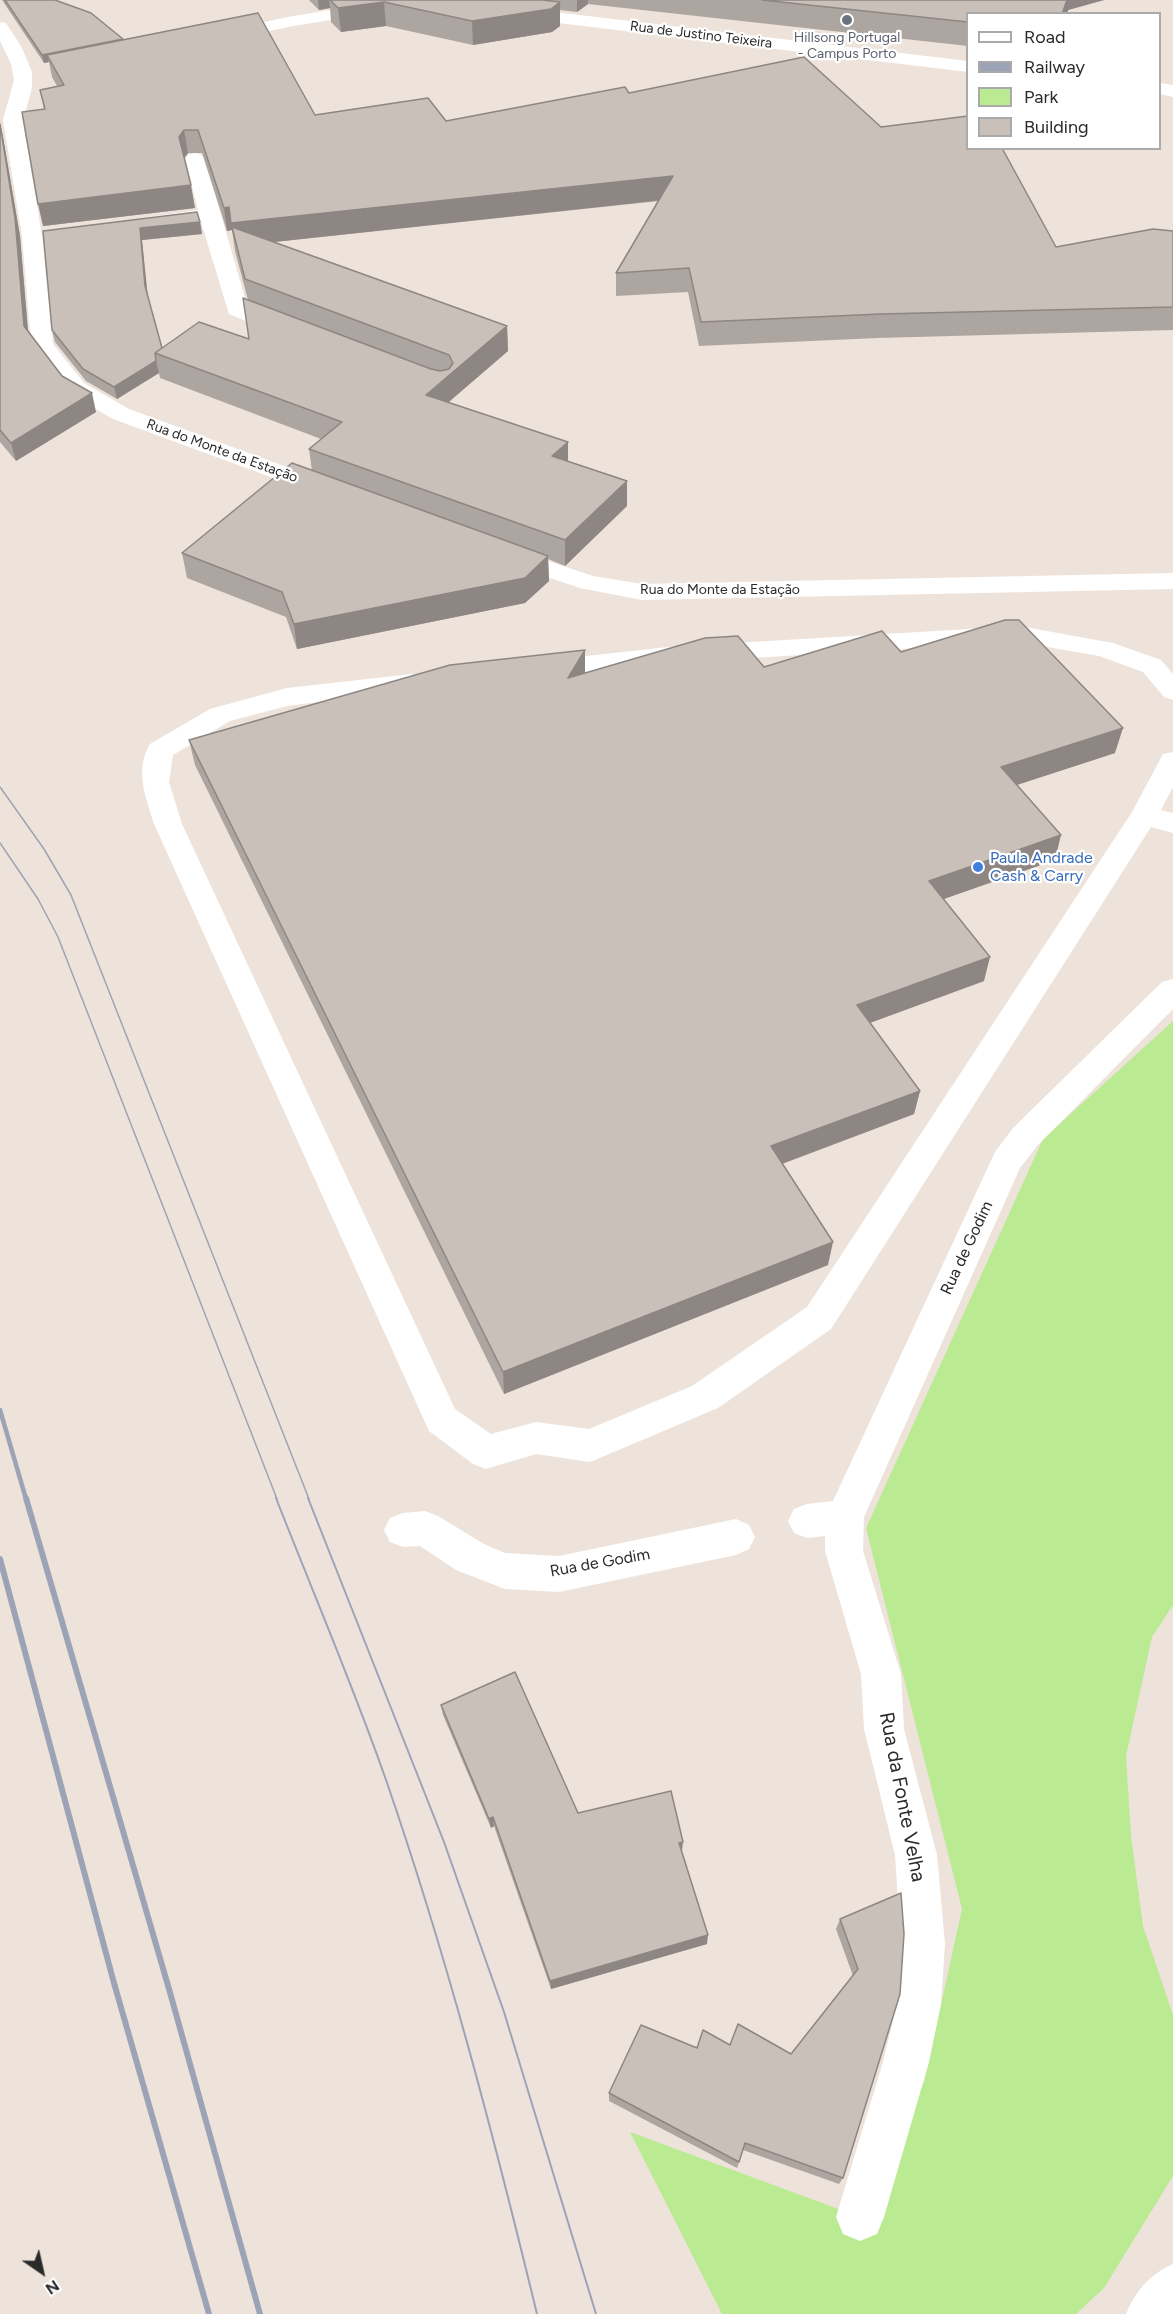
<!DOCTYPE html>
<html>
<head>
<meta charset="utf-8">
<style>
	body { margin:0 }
	#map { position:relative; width:1173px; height:2314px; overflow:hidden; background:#eee3da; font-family:Figtree,sans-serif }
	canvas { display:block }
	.legend { position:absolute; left:966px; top:12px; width:195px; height:138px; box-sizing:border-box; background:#fff; border:2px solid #aaa; margin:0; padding:8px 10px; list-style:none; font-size:18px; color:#2a2a2a }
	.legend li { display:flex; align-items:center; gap:12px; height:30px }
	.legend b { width:30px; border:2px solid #aaa }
	.north { position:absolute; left:12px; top:2242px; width:60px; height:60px; -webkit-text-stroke:4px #fff; paint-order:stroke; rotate:146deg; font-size:16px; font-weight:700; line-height:24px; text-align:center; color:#2a2a2a }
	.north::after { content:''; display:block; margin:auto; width:21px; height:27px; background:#2a2a2a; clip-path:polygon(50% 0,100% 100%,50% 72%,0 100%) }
</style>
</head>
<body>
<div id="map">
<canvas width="1173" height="2314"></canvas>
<ul class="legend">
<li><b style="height:8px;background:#fff"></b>Road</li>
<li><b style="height:8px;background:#9da3b6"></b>Railway</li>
<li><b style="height:16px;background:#baea91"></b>Park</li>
<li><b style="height:16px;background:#c9c0ba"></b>Building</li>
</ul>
<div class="north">N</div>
</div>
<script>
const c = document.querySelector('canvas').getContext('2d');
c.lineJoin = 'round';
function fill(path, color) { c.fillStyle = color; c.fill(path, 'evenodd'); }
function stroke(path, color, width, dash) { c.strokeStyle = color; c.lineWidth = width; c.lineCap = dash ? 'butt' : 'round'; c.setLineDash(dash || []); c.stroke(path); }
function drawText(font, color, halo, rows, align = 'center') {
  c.font = font + ' Figtree,sans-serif'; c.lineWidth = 4.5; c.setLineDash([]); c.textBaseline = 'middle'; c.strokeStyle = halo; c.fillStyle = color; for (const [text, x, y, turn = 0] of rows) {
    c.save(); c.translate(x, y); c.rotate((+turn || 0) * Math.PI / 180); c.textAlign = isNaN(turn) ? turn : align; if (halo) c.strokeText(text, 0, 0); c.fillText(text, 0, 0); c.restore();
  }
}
fill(new Path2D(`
	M1173,1021V1605L1152,1637L1126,1756L1131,1836L1143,1926L1173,2015V2176L1104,2288L1076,2314H722L630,2132L860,2217L924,2082L962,1909L866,1528L1043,1139Z`), '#baea91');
fill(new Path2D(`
	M1019,626L1113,643L1161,660L1173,674V700L1164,697L1143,672L1099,656L1019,642L668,663L541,677L532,675L528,669L532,663L541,661L668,647Z
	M412,674L421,677L425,683L421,689L287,706L230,721L173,755L169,782L182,824L455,1409L491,1434L536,1422L589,1429L692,1386L807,1307L1132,812L1163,754L1173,752V787L1161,810L1173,813V833L1151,827L831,1329L718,1408L590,1462L536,1454L486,1469L473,1464L429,1431L154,824C146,798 134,769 150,744L210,709L287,688Z`), '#fff');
fill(new Path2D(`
	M393,0H436L433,4L427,5L293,26L222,41L216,40L213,36L216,32L293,16Z
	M463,0H485L495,5L968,61V72L491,15L466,4Z
	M0,22L6,23L22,48L32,72V88L23,120L42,236L53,344L84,383L129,409L330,483L334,488L330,493L322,495L314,493L113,419L68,393L34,349L31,344L22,236L3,120L14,80L11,64L0,41Z
	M1160,83L1173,85V97L1160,94Z
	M195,153L202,155L205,159L247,305L295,325L298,330L295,335L287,337L279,335L229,314L201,222L156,227L149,225L146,221L149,217L198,210L185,159L188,155Z
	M506,547L593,576L642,584L1173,573V589L642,600L580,588L497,560L494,555L497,550Z
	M1173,979V1009L1037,1146L1020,1168L864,1517L863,1551L901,1674L904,1729L937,1855L945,1944L941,2004L929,2062L884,2217L877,2234L860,2241L843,2234L836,2217L883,2062L897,2004L901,1944L895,1855L864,1729L861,1674L825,1551V1536L807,1538L794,1533L788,1521L794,1509L807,1504L833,1501L995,1152L1013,1128L1162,982Z
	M425,1511L438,1516L484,1544L505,1553L559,1556L736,1519L749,1525L755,1537L749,1549L736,1555L559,1592L505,1589L456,1570L420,1546L403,1547L390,1542L384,1530L390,1518L403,1513Z`), '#fff');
fill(new Path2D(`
	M1173,2264V2314H1126C1135,2291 1150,2274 1173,2264Z`), '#fff');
stroke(new Path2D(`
	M0,787L44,849L71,895L309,1499
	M0,843L38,899L58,937L277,1499`), '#9da3b6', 1.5);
stroke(new Path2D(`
	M276,1498C312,1590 352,1683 385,1777C446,1953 493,2133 537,2314
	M308,1498L444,1842L504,2012L596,2314`), '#9da3b6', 2);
stroke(new Path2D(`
	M0,1410L26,1499`), '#9da3b6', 4.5);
stroke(new Path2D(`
	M26,1498L169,1989L260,2314
	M0,1559L114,1983L209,2314`), '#9da3b6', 6);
fill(new Path2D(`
	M2,0H55L123,39V40L315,115L446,121L629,93L881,127L1056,247L1173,231V330L878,338L699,346L688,292L616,296V273L659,201L274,242L507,326L508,351L448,402L568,462L627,481V506L565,566L548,559L549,581L525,603L297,649L286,617L187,578L182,553L312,471L309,449L321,439L160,378L159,373L117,399L86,381L55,342L52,330L43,231L200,222L202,234L142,240L147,293L162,348L249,339L248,300L235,251L232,230L227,231L202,153H188L184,158L195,208L43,226L44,109L40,90L57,86L52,77L49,62L44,63Z
	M309,0H1104L1068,10L1067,14H968V46L588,4L577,12L560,10V26L552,32L473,45L386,26L341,32L331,22L330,8L319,10Z
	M0,124L3,137L20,236L28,330L62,376L96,412L16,461L0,442Z
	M585,650V673L764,667L901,652L1115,753L1017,785L1055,860L943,899L984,981L870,1023L920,1091L914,1114L782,1164L828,1265L504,1394L195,765L189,740Z
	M441,1705L578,1813L682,1851L707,1944L551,1989L494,1826L491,1828L443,1715Z
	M901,1893L843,2178L839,2184L743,2150L737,2168L609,2101V2093L697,2048L730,2045L791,2054L853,1976L836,1929L840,1919Z`), '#ada5a0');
fill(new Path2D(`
	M318,0H329L330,8L319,10Z
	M577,0H588V4L577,12Z
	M1067,0H1104L1068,10L1067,14H1062Z
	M384,2L386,26L341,32L338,8Z
	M560,2V26L552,32L473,45L472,21Z
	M123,39L125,47L47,55L49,62L44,63L42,55Z
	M0,122L3,137L20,236L29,344L24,326Z
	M184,130L188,153L183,160L179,137Z
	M673,176L672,199L237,246L232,230L227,231L224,208Z
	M191,185L195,208L43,226L38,204Z
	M200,222L202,234L142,240L148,298L145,286L140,228Z
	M507,326L508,351L428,420L426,395Z
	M156,361L159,373L117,399L114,387Z
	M92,393L96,412L16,461L11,443Z
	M568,442V468L552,456Z
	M627,481V506L565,566V540Z
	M548,556L549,581L525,603L297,649L294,624Z
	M585,650V675L568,678Z
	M1123,728L1115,753L995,792L1001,767Z
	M1061,835L1055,860L924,906L929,881Z
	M990,957L984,981L853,1029L857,1005Z
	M920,1091L914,1114L768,1169L771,1146Z
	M833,1242L828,1265L504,1394L503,1372Z
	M493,1817L494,1826L491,1828L489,1819Z
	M683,1842L682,1851L679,1843Z
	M708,1935L707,1944L551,1989L550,1981Z`), '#8d8682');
const building = new Path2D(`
	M5,0H55L91,13L123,39L42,55Z
	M330,0H542L560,2L551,9L472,21L384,2L338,8Z
	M762,0H1067L1062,14H968V22Z
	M258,13L315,115L428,98L446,121L625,87L629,93L804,57L881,127L968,116V148H1002L1056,247L1153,229L1173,231V307L881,314L701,322L689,268L616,273L673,176L231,223L229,207L224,208L198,130H184L179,137L191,185L38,204L22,112L45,109L40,90L64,85L47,55Z
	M0,124L15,218L24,326L62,376L92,393L11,443L0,430Z
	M197,212L200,222L140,228L145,286L162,348L155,353L156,361L114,387L83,369L52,330L43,231Z
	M232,227L507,326L426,395L568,442L552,456L627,481L565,540L309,449L342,422L155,353L199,322L249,339L243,298L431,369L440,371L449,369L453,363L449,355L245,279Z
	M292,463L548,556L525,578L294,624L282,592L182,553Z
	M1005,620H1019L1123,728L1001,767L1061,835L929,881L990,957L857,1005L920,1091L771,1146L833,1242L503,1372L189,740L450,665L585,650L568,678L705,638L738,636L764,667L882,631L901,652Z
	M515,1672L578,1813L671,1791L683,1842L679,1843L708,1935L550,1981L493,1817L489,1819L441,1705Z
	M901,1893L904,1934L900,1994L843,2178L745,2143L739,2162L609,2093L641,2025L697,2048L703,2030L730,2045L738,2024L791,2054L858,1969L840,1919Z`);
fill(building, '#c9c0ba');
stroke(building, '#8d8682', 1.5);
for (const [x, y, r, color] of [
	[847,20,6,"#6b7280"],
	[978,867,6,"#3f7fe0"]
]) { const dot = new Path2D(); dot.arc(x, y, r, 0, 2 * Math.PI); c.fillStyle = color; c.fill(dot); stroke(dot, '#fff', 2); }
drawText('14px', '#2a2a2a', '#fff', [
	["Rua de Justino Teixeira",701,35,7],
	["Rua do Monte da Estação",222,451,20],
	["Rua do Monte da Estação",720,590]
]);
drawText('14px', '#5b616d', '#fff', [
	["Hillsong Portugal",847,38],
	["- Campus Porto",847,54]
]);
drawText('16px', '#366cbe', '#fff', [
	["Paula Andrade",990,858],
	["Cash & Carry",990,876]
], 'left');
drawText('16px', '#2a2a2a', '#fff', [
	["Rua de Godim",967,1248,-65],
	["Rua de Godim",600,1563,-10]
]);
drawText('20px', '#2a2a2a', '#fff', [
	["Rua da Fonte Velha",902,1797,79]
]);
</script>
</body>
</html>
